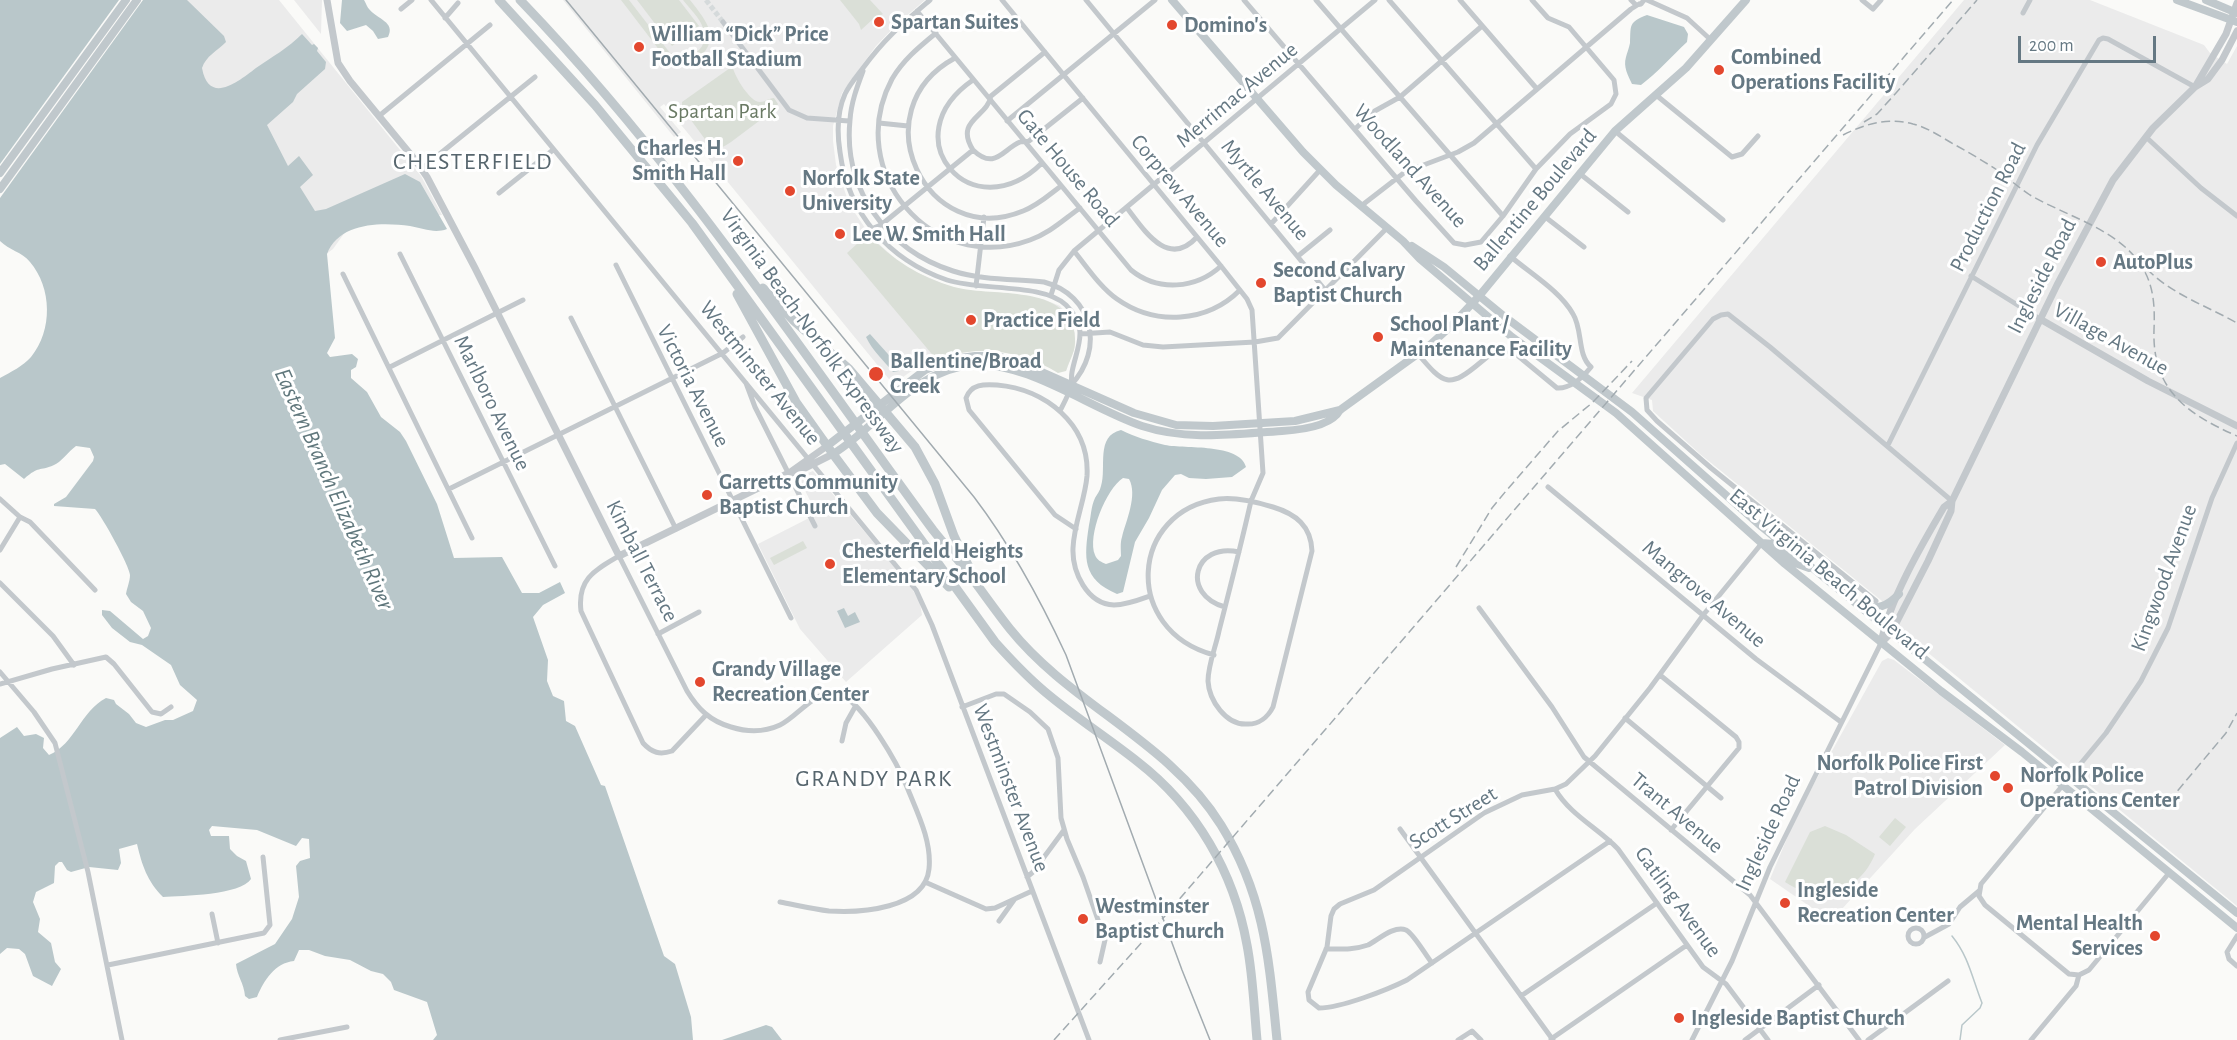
<!DOCTYPE html>
<html>
<head>
<meta charset="utf-8">
<style>
	body { margin:0 }
	#map { position:relative; width:2237px; height:1040px; overflow:hidden; background:#fafaf8; font-family:"Alegreya Sans",sans-serif }
	canvas { display:block }
	.scale { position:absolute; left:2018px; top:36px; width:138px; height:27px; box-sizing:border-box; border:3px solid #657883; border-top:0; padding-left:8px; font-size:18px; line-height:21px; white-space:nowrap; color:#657883; -webkit-text-stroke:4px #fff; paint-order:stroke }
</style>
</head>
<body>
<div id="map">
<canvas width="2237" height="1040"></canvas>
<div class="scale">200 m</div>
</div>
<script>
const c = document.querySelector('canvas').getContext('2d');
c.lineJoin = 'round';
function fill(path, color) { c.fillStyle = color; c.fill(path, 'evenodd'); }
function stroke(path, color, width, dash) { c.strokeStyle = color; c.lineWidth = width; c.lineCap = dash ? 'butt' : 'round'; c.setLineDash(dash || []); c.stroke(path); }
function drawText(font, color, halo, rows, align = 'center') {
  c.font = font + ' "Alegreya Sans",sans-serif'; c.lineWidth = 6; c.setLineDash([]); c.textBaseline = 'middle'; c.strokeStyle = halo; c.fillStyle = color; for (const [text, x, y, turn = 0] of rows) {
    c.save(); c.translate(x, y); c.rotate((+turn || 0) * Math.PI / 180); c.textAlign = isNaN(turn) ? turn : align; if (halo) c.strokeText(text, 0, 0); c.fillText(text, 0, 0); c.restore();
  }
}
fill(new Path2D(`
	M144,0H279L421,176L442,215L353,221L333,249L275,292Z
	M294,0H322L321,34Z
	M563,0H925L896,25L876,46L842,93L833,126V141L836,165L846,195L853,210L871,237L898,261L911,270L951,287L983,293L1043,299L1060,306L1069,317L1075,333L1074,350L1066,371L1015,355L999,351H973L953,354L923,363L893,384L664,104L660,107L681,132L674,137Z
	M1964,0H2090L2204,45L2210,53L2227,64L2237,46V906L1899,629L1882,601L1700,454L1653,411L1652,400L1632,393Z
	M813,471L910,585L920,603L922,615L846,682L800,629L758,544L817,514L798,477Z
	M1888,658L1894,660L2005,745L1915,829L1831,921L1770,879L1798,812L1882,661Z`), '#ebebeb');
fill(new Path2D(`
	M621,0H629L670,53C689,61 710,51 703,28C700,18 689,8 683,0H690C708,23 723,40 694,62L680,63L673,68Z
	M637,0H679L699,26L672,46Z
	M840,0H870L883,14L873,19L861,30L859,24Z
	M730,68H733C735,77 750,102 760,102C765,102 769,98 774,98L778,104L775,109L731,142C724,147 718,150 710,146L685,112L682,106V102Z
	M868,234C892,260 920,277 954,287C989,297 1060,284 1073,327C1075,334 1076,343 1074,350C1072,357 1068,364 1066,371L1058,373C1033,357 997,347 968,352C957,353 946,357 936,359L847,253Z
	M803,541L807,548L774,565L770,558Z
	M1895,818L1906,827L1890,846L1879,837Z
	M1825,826L1846,835L1875,854C1859,893 1820,905 1785,882L1810,832Z`), '#dadfd7');
fill(new Path2D(`
	M0,0H187L224,36L226,42C217,51 206,56 202,68C209,106 239,81 256,68C272,57 288,48 302,34L312,45L314,44L318,48L317,51L326,62L325,69L297,94L293,102L267,125L288,166L299,156L313,175L300,187L315,211L326,209L405,174L420,182L447,229C434,234 423,228 410,226C382,222 339,222 327,254L335,338L327,353L330,357L352,354L358,359L356,367L351,370V378L367,392L381,417L400,432L406,441L437,504L454,558L502,557L522,593H539L560,582L565,593L543,605L533,617L548,660L547,681L553,696L564,701L566,721L575,726L601,785L605,786L664,956L675,964L691,1017L693,1040H433L437,1035L427,1002L394,990L391,982L383,974L371,971L350,960L325,956L309,950H299L294,961C275,963 264,980 257,997L249,999L245,996C244,983 237,976 236,964L275,944L292,919L299,897L296,866L300,861L310,858L309,839L302,838L296,846L257,830L212,826L209,830L211,836H229L230,849L237,856L246,861L251,879C241,895 182,896 163,897C147,881 142,865 137,844L119,849L121,863L118,870L89,867L71,872L67,870L62,862H59L55,866L54,883L36,892L33,902L40,919L38,932L51,943L55,962L61,969L52,986L33,976L25,954L19,949L7,948L0,954V738L17,727L24,736L36,734L44,738L43,748L49,755C75,744 80,712 106,698L114,700L116,704L129,714L136,723L146,727L165,720H173L193,711L197,700L180,685L171,665L142,645L130,642L112,628L102,615V610L110,611L143,639L148,636L151,628L143,611L131,602L126,594C127,588 130,581 130,575C130,567 102,516 95,509L54,506V504L66,497L93,461L94,457L90,448L76,446C69,451 60,463 54,465C38,472 40,465 24,479L5,464L0,465V378C11,372 23,366 31,357C53,330 52,288 30,262C22,252 9,250 0,241Z
	M342,0H364C366,3 367,7 369,9C377,19 396,22 388,37L378,39L373,31L366,25L347,31L340,23Z
	M1647,15L1684,27L1688,34L1687,42C1671,57 1658,72 1641,85L1632,84C1628,75 1623,67 1626,57C1627,53 1629,48 1630,43C1631,26 1628,22 1647,15Z
	M870,334L896,363L899,371L893,372C884,361 872,350 866,337Z
	M1121,430C1135,437 1149,441 1165,445C1185,449 1240,443 1246,467L1232,477L1206,479L1189,478L1181,474L1175,475L1162,490L1149,518L1135,542L1123,592L1117,594C1082,579 1084,558 1089,525C1091,517 1091,506 1095,498C1097,494 1100,491 1101,486C1107,468 1095,436 1121,430ZM1123,478L1129,479C1138,495 1126,521 1122,537C1120,543 1121,550 1121,556L1118,560L1106,564C1101,562 1097,560 1095,555C1087,536 1106,489 1123,478Z
	M844,608L848,616L855,612L860,622L845,628L837,611Z
	M766,1025L772,1027L782,1040H722Z`), '#b9c7ca');
fill(new Path2D(`
	M119,0H143L0,198V164Z`), '#fafaf8');
stroke(new Path2D(`
	M1952,936C1969,957 1972,978 1982,1003L1980,1008L1962,1025L1960,1040`), '#b9c7ca', 1.5);
stroke(new Path2D(`
	M706,0L723,22`), '#d5dadb', 5, [5, 2.5]);
stroke(new Path2D(`
	M431,0L916,590L932,625L1089,1040
	M930,0C902,24 885,38 863,68C857,76 850,84 845,94C837,112 837,133 840,152C848,214 889,260 947,280C980,291 1043,283 1066,305C1090,329 1077,346 1072,372C1071,377 1072,382 1071,386C1069,394 1064,403 1060,411
	M1002,0L1221,266L1247,299L1252,310L1263,473L1251,501C1241,545 1230,588 1219,631C1216,646 1208,665 1208,681C1209,700 1226,726 1248,724C1259,724 1268,717 1273,707L1312,551C1311,526 1296,514 1273,507C1256,502 1237,497 1219,499C1130,510 1121,630 1214,655
	M1086,0L1326,291
	M1244,0L1416,201L1454,243L1465,245L1481,242L1503,216L1536,169L1570,134L1611,104L1616,94L1614,80L1569,27L1548,18L1532,0
	M1316,0L1503,216
	M1389,0L1536,169
	M1460,0L1537,89
	M1631,0L1636,5L1641,4L1644,0
	M1647,0L1687,18L1711,40
	M1862,0L1873,9L1881,0
	M401,9L412,0
	M917,11L1131,270C1158,292 1196,289 1221,266
	M2023,13L2030,0
	M445,18L458,3
	M723,22L789,110L807,118L849,121
	M936,33C919,47 903,60 892,79C843,171 932,276 1030,240C1050,233 1063,220 1080,208
	M1045,52L991,96C988,117 954,120 973,150C995,171 1003,149 1020,142C1023,141 1026,142 1029,141L1083,98
	M955,58C859,110 926,251 1023,211C1037,206 1049,195 1061,186
	M863,71C857,87 851,103 850,120C843,189 887,250 953,271C981,280 1014,279 1044,282C1093,295 1105,349 1071,385
	M973,80C890,137 972,232 1042,163
	M1656,95L1732,157L1742,154L1758,136
	M379,116L490,25
	M1007,121L1155,0
	M879,123L908,126
	M1355,129L1373,112L1400,97L1482,26
	M1615,131L1723,220
	M2146,137L2201,188L2237,216
	M421,169L535,77
	M1579,173L1628,212
	M499,193L553,150
	M1361,206L1405,172L1458,152L1474,143L1631,9L1639,4
	M1127,208C1144,230 1168,269 1197,237
	M1544,216L1584,247
	M1271,224L1320,170
	M871,229L881,225L973,150
	M1074,251C1087,267 1100,287 1117,299C1155,326 1207,323 1240,290
	M400,254L555,566
	M1298,256L1330,230
	M616,265L791,618
	M343,274L472,538
	M1971,276L2040,319
	M976,286L984,217
	M1051,295L1059,270L1074,251L1375,0
	M571,318L676,529
	M1080,334L1110,332L1143,345L1163,347L1255,342L1278,338L1387,228
	M1418,354C1444,385 1449,389 1481,362C1487,357 1493,352 1500,349L1517,355L1557,388C1571,389 1583,377 1591,367C1577,355 1583,330 1573,314C1560,291 1531,274 1510,256
	M390,367L523,300
	M746,383L755,407L815,526
	M1888,445L2037,145L2099,40L2103,38L2108,39L2195,87
	M1548,487L1756,659L1841,722
	M449,489L723,353L743,337
	M0,499L20,517L30,522L95,590
	M1076,529L1055,515L969,410L966,398C971,384 984,384 997,385C1045,389 1090,424 1087,476C1085,500 1074,523 1073,548C1072,572 1087,604 1114,605C1126,605 1139,600 1150,596
	M0,550L20,517
	M0,583L53,636L74,665
	M1876,601L1711,468L1657,421L1647,410L1646,398L1713,319L1721,315L1728,314L1770,347L1952,501
	M1225,607C1180,594 1194,542 1239,552
	M1479,608L1552,707L1584,757L1750,895L1859,1040
	M658,634L699,612
	M0,672L34,712L55,743L88,872L122,1040
	M1660,675L1736,737L1739,742V748L1671,830
	M0,684L52,669L106,657L114,664L152,712L161,714L171,707
	M962,707L996,694H1004L1030,712L1048,729L1058,758L1061,818L1067,839L1083,877L1105,940L1100,962
	M706,715L672,751C660,755 652,753 643,743L581,611C577,579 595,570 619,556L687,691C698,709 710,721 731,727C747,732 765,732 780,725C798,717 820,683 842,695C865,707 897,762 907,787C917,812 932,841 929,869C925,909 860,913 829,911C813,909 796,905 780,902
	M1625,718L1721,798
	M842,741L846,723L855,707
	M1555,789C1570,815 1598,828 1618,849L1703,967L1726,984L1768,1040
	M1400,829L1553,1040
	M1610,841L1407,980C1387,990 1341,1008 1319,1008L1309,1000L1308,992L1327,947L1331,916L1334,909L1340,904L1374,890L1484,813L1522,795L1555,789L1566,784L1595,756L1650,688L1704,614L1762,543
	M2169,873L2089,970L2079,975L2069,974L1985,905L1979,896L1981,884L2106,733L2141,681L2168,628L2212,498L2237,443
	M1027,877L1033,872L1064,830
	M925,882L986,909L995,908L1032,891
	M212,914L218,943
	M999,921L1014,900
	M1908 936a8 8 0 1 1 16 0a8 8 0 1 1-16 0Z
	M2237,936L2227,952L2229,959L2237,966
	M1925,937L1949,924L1960,907L1979,891
	M1326,949C1340,949 1354,950 1368,945C1378,940 1394,925 1406,930C1414,934 1426,956 1432,963
	M108,965L264,933L270,925L263,857
	M1521,996L1657,903
	M1551,1039L1687,945
	M280,1040L347,1027
	M1458,1040L1472,1031L1481,1040
	M1692,1040L1732,961L1770,867L1881,643
	M1745,1040L1819,985
	M1868,1040L1948,981
	M2031,1040L2076,986L2079,975`), '#c3c8cc', 5);
stroke(new Path2D(`
	M327,0L338,63L350,81L416,161L427,177L475,268L619,556L789,473L827,446
	M2195,87L2226,34L2237,3
	M2040,319L2148,381L2237,426
	M791,473L799,471L833,454
	M1881,643L1891,633L1928,561L1951,511L1952,501L2057,285L2113,180L2153,128L2195,87L2208,79L2222,60L2237,31
	M1881,643C1889,601 1922,544 1944,507L1952,501`), '#c3c8cc', 7);
stroke(new Path2D(`
	M2177,0L2237,22
	M2206,0L2237,13
	M827,446L925,370L953,359L975,356H997L1019,362L1134,413L1176,425L1213,426L1295,421L1340,410
	M833,454C880,425 913,370 972,365C1025,360 1091,409 1142,426C1188,441 1235,434 1282,431C1299,430 1331,427 1340,410L1430,345L1451,326L1480,295L1615,131L1686,68L1746,0`), '#c0c8cc', 8);
stroke(new Path2D(`
	M1172,0L1303,152L1336,185L1403,241L1420,259L1512,337L1616,413L1785,564L1941,691L2022,752L2237,928
	M0,173L126,0
	M0,189L137,0
	M1412,246L1444,267L1505,317L1632,412L1762,527L2237,913
	M1762,543L1773,544L1795,563L1809,568
	M1860,607C1878,609 1887,607 1899,594`), '#c0c8cc', 8);
stroke(new Path2D(`
	M499,0L595,105L692,223L995,642C1012,661 1030,680 1050,696C1078,719 1109,739 1138,762C1196,807 1234,872 1247,945C1253,976 1254,1008 1257,1040
	M520,0C676,162 800,349 933,530C944,544 956,557 967,571C981,590 995,610 1010,629C1071,705 1169,741 1221,825C1265,896 1269,960 1277,1040
	M763,288L793,320L849,369L915,447L935,484L954,536L969,567
	M737,294L796,402L833,454L877,513L949,587`), '#c0c8cc', 9);
stroke(new Path2D(`
	M566,0L974,497C1012,547 1040,599 1066,655L1182,970L1210,1040`), '#a2abb0', 1.5);
stroke(new Path2D(`
	M1864,122L1877,114L1896,93L1977,0
	M1843,135C1865,124 1888,117 1913,124C1926,127 1938,135 1950,142C1966,151 1982,160 1997,170C2008,178 2018,187 2030,195C2064,215 2114,228 2138,261C2154,282 2155,305 2154,330C2152,390 2187,414 2237,436
	M2147,269C2171,294 2207,306 2237,323
	M1456,567L1492,508L1506,491L1558,431L1592,403L1632,361
	M2169,801L2226,733L2237,713
	M1054,1040L1152,931L1953,0`), '#a2abb0', 1.5, [9, 4.5]);
for (const [x, y, r, color] of [
	[879,22,6,"#e3472e"],
	[1172,25,6,"#e3472e"],
	[639,47,6,"#e3472e"],
	[1719,70,6,"#e3472e"],
	[738,161,6,"#e3472e"],
	[790,191,6,"#e3472e"],
	[840,234,6,"#e3472e"],
	[2101,262,6,"#e3472e"],
	[1261,283,6,"#e3472e"],
	[971,320,6,"#e3472e"],
	[1378,337,6,"#e3472e"],
	[876,374,8,"#e3472e"],
	[707,495,6,"#e3472e"],
	[830,564,6,"#e3472e"],
	[700,682,6,"#e3472e"],
	[1995,776,6,"#e3472e"],
	[2008,788,6,"#e3472e"],
	[1785,903,6,"#e3472e"],
	[1083,919,6,"#e3472e"],
	[2155,936,6,"#e3472e"],
	[1679,1018,6,"#e3472e"]
]) { const dot = new Path2D(); dot.arc(x, y, r, 0, 2 * Math.PI); c.fillStyle = color; c.fill(dot); stroke(dot, '#fff', 2); }
drawText('bold 22px', '#657883', '#fff', [
	["Spartan Suites",891,22],
	["Domino's",1184,25],
	["William “Dick” Price",651,34],
	["Football Stadium",651,59],
	["Combined",1731,57],
	["Operations Facility",1731,82],
	["Charles H.",726,148,"right"],
	["Smith Hall",726,173,"right"],
	["Norfolk State",802,178],
	["University",802,203],
	["Lee W. Smith Hall",852,234],
	["AutoPlus",2113,262],
	["Second Calvary",1273,270],
	["Baptist Church",1273,295],
	["Practice Field",983,320],
	["School Plant /",1390,324],
	["Maintenance Facility",1390,349],
	["Ballentine/Broad",890,361],
	["Creek",890,386],
	["Garretts Community",719,482],
	["Baptist Church",719,507],
	["Chesterfield Heights",842,551],
	["Elementary School",842,576],
	["Grandy Village",712,669],
	["Recreation Center",712,694],
	["Norfolk Police First",1983,763,"right"],
	["Patrol Division",1983,788,"right"],
	["Norfolk Police",2020,775],
	["Operations Center",2020,800],
	["Ingleside",1797,890],
	["Recreation Center",1797,915],
	["Westminster",1095,906],
	["Baptist Church",1095,931],
	["Mental Health",2143,923,"right"],
	["Services",2143,948,"right"],
	["Ingleside Baptist Church",1691,1018]
], 'left');
drawText('22px', '#657883', '#fff', [
	["Merrimac Avenue",1237,95,-40],
	["Woodland Avenue",1410,166,48],
	["Gate House Road",1068,168,50],
	["Myrtle Avenue",1265,190,50],
	["Corprew Avenue",1180,191,50],
	["Ballentine Boulevard",1535,200,-50],
	["Production Road",1988,207,-63],
	["Ingleside Road",2042,276,-63],
	["Virginia Beach-Norfolk Expressway",812,331,54],
	["Village Avenue",2111,339,29],
	["Westminster Avenue",760,373,51],
	["Victoria Avenue",693,386,63],
	["Marlboro Avenue",492,403,64],
	["Kimball Terrace",642,561,63],
	["East Virginia Beach Boulevard",1829,574,40],
	["Kingwood Avenue",2164,578,-70],
	["Mangrove Avenue",1704,594,40],
	["Westminster Avenue",1011,788,69],
	["Trant Avenue",1677,813,40],
	["Scott Street",1453,818,-32],
	["Ingleside Road",1768,833,-65],
	["Gatling Avenue",1678,902,54]
]);
drawText('22px', '#6a7a64', '#fff', [
	["Spartan Park",722,111]
]);
c.letterSpacing = '1.5px';
drawText('24px', '#57666e', '#fff', [
	["CHESTERFIELD",473,162],
	["GRANDY PARK",874,779]
]);
c.letterSpacing = '0px';
drawText('italic 24px', '#60777c', '#fff', [
	["Eastern Branch Elizabeth River",334,489,66]
]);
</script>
</body>
</html>
